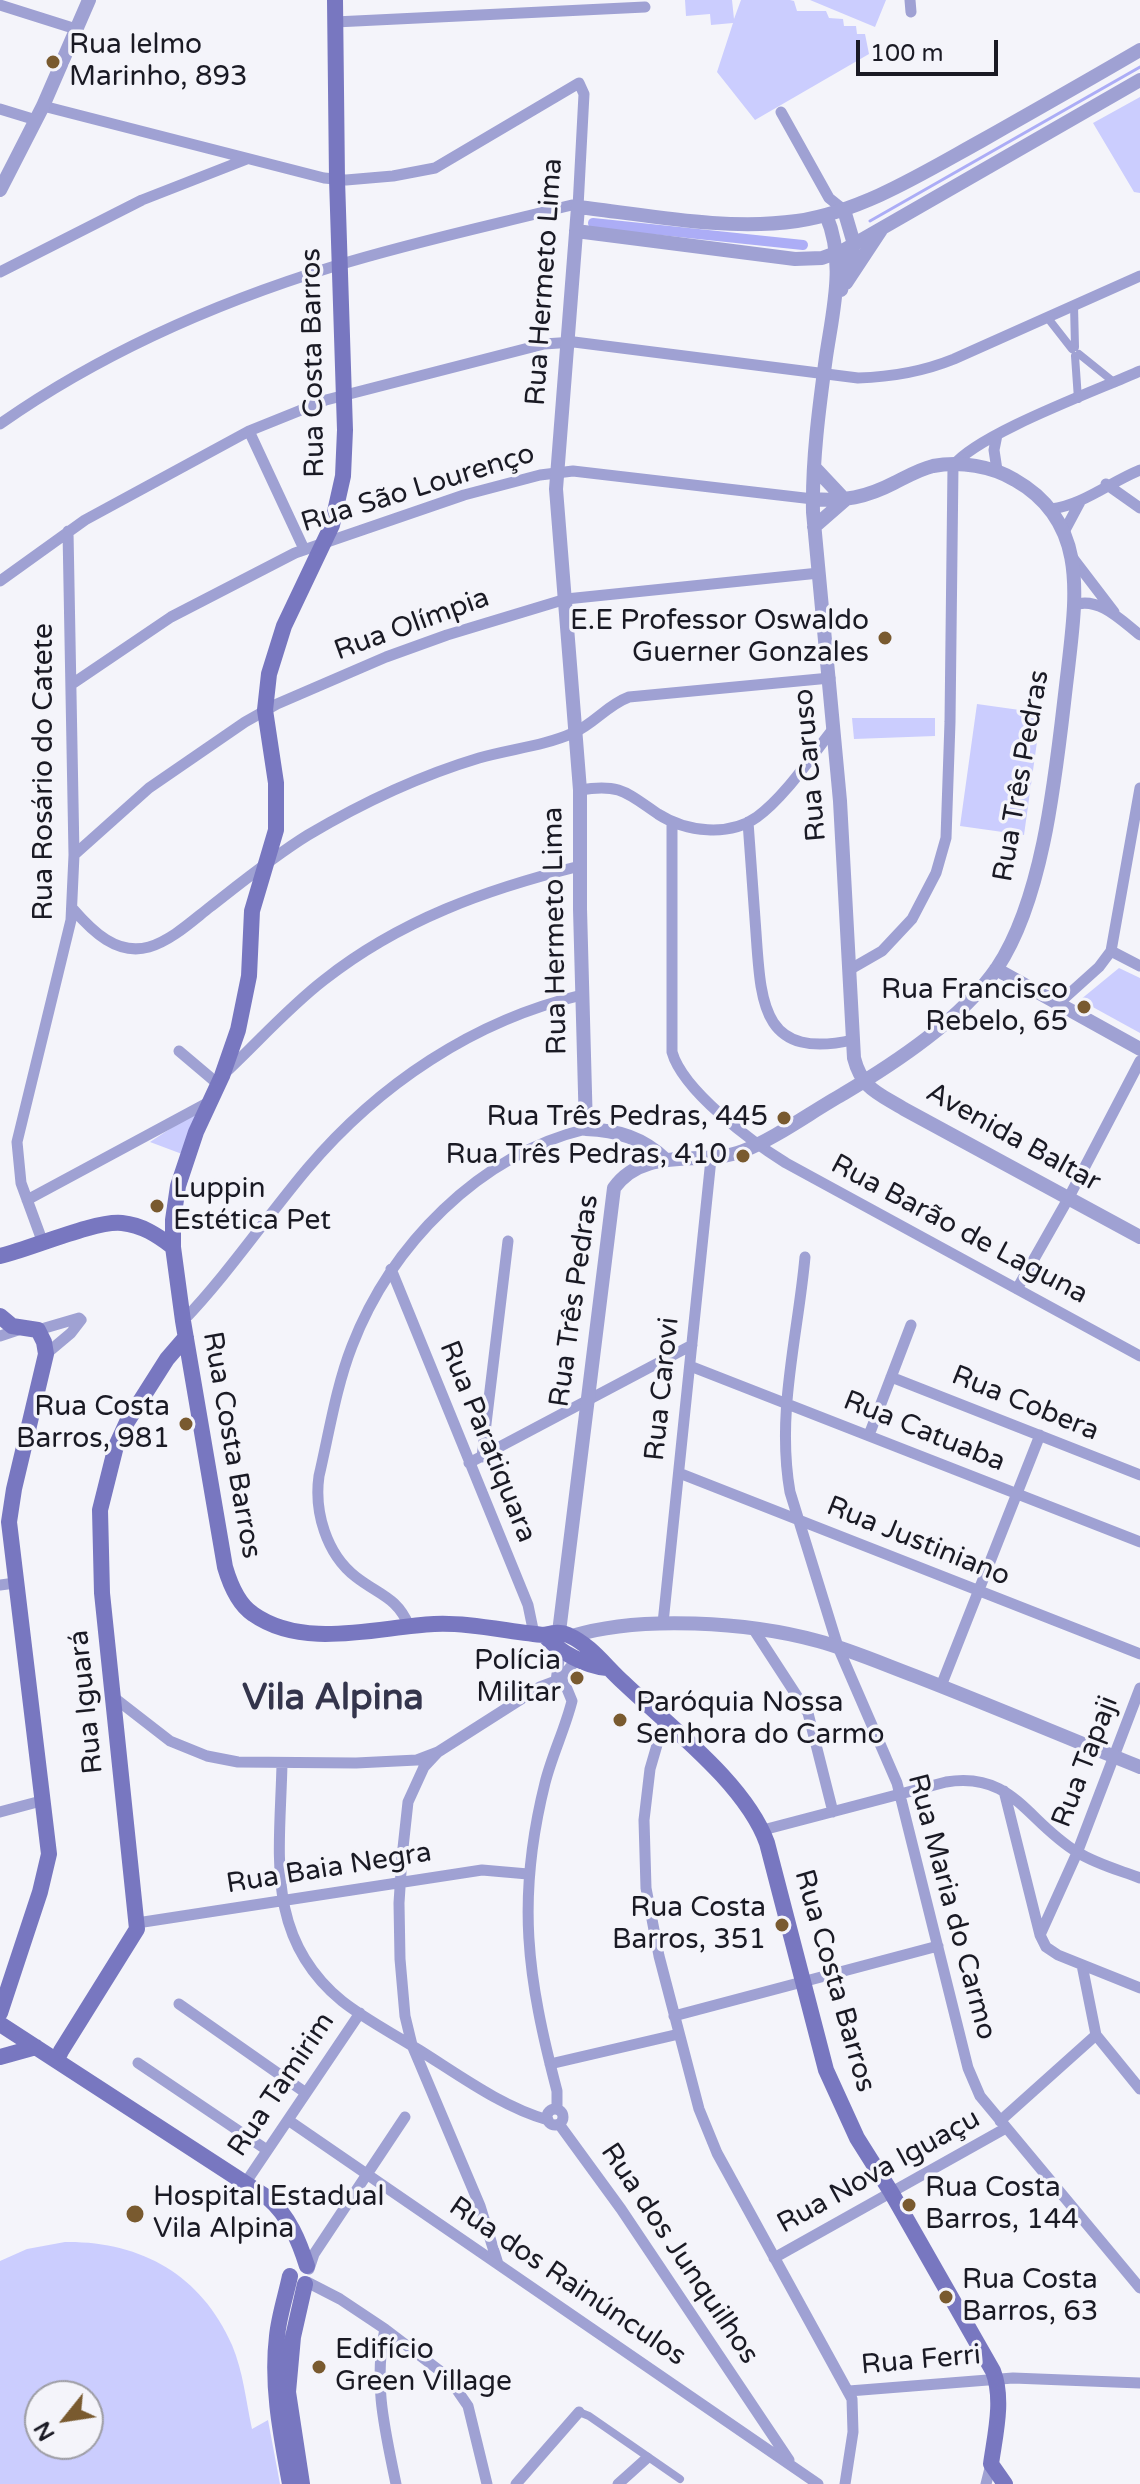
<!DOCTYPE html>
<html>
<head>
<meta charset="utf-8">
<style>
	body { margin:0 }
	#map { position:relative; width:1140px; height:2484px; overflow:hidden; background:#f4f4fa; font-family:"Varela Round",sans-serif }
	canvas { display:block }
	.north { position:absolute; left:24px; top:2380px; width:80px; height:80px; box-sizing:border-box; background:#f4f4fa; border:2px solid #9d9da4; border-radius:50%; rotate:240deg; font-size:22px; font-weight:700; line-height:32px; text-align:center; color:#1a1a24 }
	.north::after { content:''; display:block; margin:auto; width:28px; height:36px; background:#795a2f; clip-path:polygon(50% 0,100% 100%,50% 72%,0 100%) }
	.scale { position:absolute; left:856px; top:40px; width:142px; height:36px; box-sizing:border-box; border:4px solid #1a1a24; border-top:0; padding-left:10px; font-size:24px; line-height:28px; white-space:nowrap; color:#1a1a24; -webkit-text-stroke:6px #f4f4fa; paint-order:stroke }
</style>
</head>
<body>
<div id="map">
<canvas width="1140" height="2484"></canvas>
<div class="north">N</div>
<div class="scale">100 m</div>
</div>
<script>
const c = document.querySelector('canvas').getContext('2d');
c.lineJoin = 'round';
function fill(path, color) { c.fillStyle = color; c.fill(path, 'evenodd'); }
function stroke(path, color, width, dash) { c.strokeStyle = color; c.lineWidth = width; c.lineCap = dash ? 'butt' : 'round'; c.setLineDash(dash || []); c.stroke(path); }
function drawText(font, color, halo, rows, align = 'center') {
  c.font = font + ' "Varela Round",sans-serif'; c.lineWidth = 7; c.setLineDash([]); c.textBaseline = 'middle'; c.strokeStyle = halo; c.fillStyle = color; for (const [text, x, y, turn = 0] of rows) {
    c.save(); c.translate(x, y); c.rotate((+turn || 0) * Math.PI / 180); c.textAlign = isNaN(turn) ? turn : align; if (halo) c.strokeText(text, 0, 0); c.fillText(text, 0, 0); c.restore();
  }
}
fill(new Path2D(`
	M685,0H732L734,19L741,0H790L794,1L797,11H826L829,18L843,19L844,26H856L857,34H865L869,54L755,120L717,72L733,23L711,25L710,14L686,16Z
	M810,0H886L875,27Z
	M1140,97V193L1134,192L1093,123Z
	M977,704L1041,713L1024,835L960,826Z
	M852,718H935V736L854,739Z
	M1119,968L1140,978V1033L1080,1000Z
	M197,1111L182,1154L150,1142Z
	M65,2242C140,2241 201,2274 232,2345C243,2371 246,2401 252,2429L268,2420L280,2484H0V2261L27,2249ZM40,2396H88V2444H40Z`), '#cbcdfe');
stroke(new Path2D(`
	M870,221L1140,67`), '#acadf6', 3);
stroke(new Path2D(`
	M593,223L803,245`), '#acadf6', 10);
stroke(new Path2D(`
	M1074,305L1075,347
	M1047,317L1072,349
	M1079,354L1115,383
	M1075,356L1078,399
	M579,2412L589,2416L680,2479`), '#9fa1d3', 8);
stroke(new Path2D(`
	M910,0L911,12
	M0,5L76,29
	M335,22L645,7
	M0,109L36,120
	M781,112L829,198L844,210
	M0,272L142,200L247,159
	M0,424C101,353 218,302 335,266C413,242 493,225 572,205L578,207L584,94L579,83L435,168L393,176L346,180L324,178L43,106
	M249,431L304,549
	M997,435L994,450L997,470
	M1106,484L1140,508
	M1051,509C1083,505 1110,482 1140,470
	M1064,532L1080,502
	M1072,557L1114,612
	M0,581L85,520L249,431L326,400L544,344L574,342L858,378C892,377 922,372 954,359L1140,276
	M1074,605C1099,596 1122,621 1140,635
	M72,684L171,617L295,553L464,495L540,475L573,471L813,499
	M580,790C620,783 627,793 658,814C686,832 729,837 757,817C786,796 812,755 834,728
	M672,822V1052C683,1091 752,1142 786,1163L1140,1356
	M748,822C751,859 753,896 756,933C761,1004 762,1060 853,1040
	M74,855L149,788L245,722L277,704L386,657L447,635L566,599L819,573
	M73,909C92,931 117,956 149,947C172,940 192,921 210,907C242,882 274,856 308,835C362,803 419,776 479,758C510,749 544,746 573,733C594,724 607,705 629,697L830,678
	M1111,951L1140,966
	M849,970L882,951L912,919L936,873L946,838L950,722L953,466C977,434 1098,390 1140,371
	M1059,1003L1099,967L1111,951L1140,788
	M179,1051L218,1084
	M226,1072C258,1042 289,1007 324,980C400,920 487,889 580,866
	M27,1200L209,1102
	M43,1243L21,1183L17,1142L71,920L74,855L68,531
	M805,1257C798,1335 776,1413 790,1492L838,1647L897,1783L968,2068L980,2096L1140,2288
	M391,1269L528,1605L534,1634
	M1017,1289L1068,1199L1140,1061
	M183,1321C228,1274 265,1219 307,1169C378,1085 474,1020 582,995
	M38,1330L79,1318L81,1320L71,1333L46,1354
	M0,1336L21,1329
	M690,1366L1140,1542
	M891,1377L1140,1475
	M869,1435L911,1325
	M482,1457L508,1241
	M469,1463L692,1345
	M679,1473L1140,1654
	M0,1585L15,1583
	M663,1623L711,1159
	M409,1626C397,1597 379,1595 356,1577C326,1554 314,1511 319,1476C329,1433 336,1387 352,1346C391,1245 479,1155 586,1129
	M754,1630L808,1713L833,1812
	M556,1681L565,1684L572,1701C565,1729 552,1755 545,1783C516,1899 527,1977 557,2091V2109
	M556,1681L559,1660L557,1647
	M565,1684L568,1670L577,1659
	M941,1686L1040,1435
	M112,1696L170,1741L207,1756L238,1762L356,1763L417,1760L438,1752L540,1687L556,1681
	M664,1721L650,1769L644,1820L646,1888L659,1956L699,2109L717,2153L852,2399L853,2432L845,2484
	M438,1752L424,1767L408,1802L402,1857L399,1903L400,1959L405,2016L412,2045L480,2206L498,2264
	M282,1764C280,1854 264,1937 342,2001C366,2020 394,2034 419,2050C459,2075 502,2107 548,2120
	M1004,1791L1040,1935L1046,1947L1058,1955L1140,1988
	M0,1812L41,1801
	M763,1830L946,1782C1013,1771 1027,1822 1077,1852C1096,1864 1119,1870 1140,1878
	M137,1923L482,1870L528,1874
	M1040,1935L1077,1853L1140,1688
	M1082,1965L1096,2035L1140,2089
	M179,2004L306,2093
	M674,2016L938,1946
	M138,2063L267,2150
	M550,2064L679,2034
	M547 2117a8 8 0 1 1 16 0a8 8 0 1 1-16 0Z
	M288,2120L818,2484
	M1000,2121L1096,2035
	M559,2124L621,2209L789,2460
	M244,2185L360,2013
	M774,2258L1006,2128
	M309,2269L314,2254L405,2117
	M307,2282L340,2299L385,2329L448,2377L468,2406L487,2484
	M385,2329C373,2384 385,2430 396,2484
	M849,2391L1013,2378L1140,2383
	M516,2484L579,2412
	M618,2484L647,2458
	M986,2484L991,2464`), '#9fa1d3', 11);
stroke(new Path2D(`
	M0,190L43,106L89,0
	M826,215C846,261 833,310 826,357C819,408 812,461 813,512L840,801L854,1058C862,1089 878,1093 904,1109L1140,1237
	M576,231L795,259L822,258L844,250L1140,80
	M846,283L881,230
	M841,290L854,244L844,210
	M814,467L845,500
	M814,527L845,500
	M996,969L1140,1049
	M666,1160C643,1138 617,1130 586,1129L580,909V790L556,489L578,207C649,215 725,231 797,221C863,211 923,173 981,141C1034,111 1087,81 1140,50
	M572,1636C640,1615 749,1622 818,1641C851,1650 883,1664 915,1676C990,1705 1065,1737 1140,1767
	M558,1640L614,1188C645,1145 700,1167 743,1151C776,1138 811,1112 843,1094C895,1063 962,1019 997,968C1047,893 1057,758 1068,669C1076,597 1089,522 1015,480C992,466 960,461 933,466C920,469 906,477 894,483C867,497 843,502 813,499`), '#9fa1d3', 14);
stroke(new Path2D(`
	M335,0L337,179L345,430L343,476L332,525L284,626L269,674L265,710L276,783V830L252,911L249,976L238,1030L222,1076L196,1132L178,1186L173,1220V1247L183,1321L225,1567C230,1584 238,1604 253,1614C304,1650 377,1627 434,1624C466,1622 511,1632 544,1635C553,1633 560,1631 568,1635C591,1645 606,1667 624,1683C670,1727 746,1784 767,1843L826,2070L857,2138L891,2192L993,2371C1004,2399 995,2435 991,2464L1005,2484
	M0,1256C30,1249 96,1220 122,1223C142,1225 157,1235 173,1247
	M0,1316L12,1326L38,1330L44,1342L46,1354L14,1489L9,1522L49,1854L40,1892L0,2013
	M544,1635C559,1652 585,1666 607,1668
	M0,2024L268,2198C289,2216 299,2241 307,2266
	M0,2057L36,2047
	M57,2060L61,2051L137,1929L102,1593L100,1510L116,1446L127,1422L167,1359L186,1337
	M290,2276C286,2295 279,2316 277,2336C271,2386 281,2435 290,2484
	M302,2484L288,2392L293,2337L305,2284`), '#7877c0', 16);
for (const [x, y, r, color] of [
	[53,62,8,"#795a2f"],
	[885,638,8,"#795a2f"],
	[1084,1007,8,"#795a2f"],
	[784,1118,8,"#795a2f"],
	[743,1156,8,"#795a2f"],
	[157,1206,8,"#795a2f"],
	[186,1424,8,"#795a2f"],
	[577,1678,8,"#795a2f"],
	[620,1720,8,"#795a2f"],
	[782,1925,8,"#795a2f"],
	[909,2205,8,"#795a2f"],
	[135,2214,10,"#795a2f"],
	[946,2297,8,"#795a2f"],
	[319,2367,8,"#795a2f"]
]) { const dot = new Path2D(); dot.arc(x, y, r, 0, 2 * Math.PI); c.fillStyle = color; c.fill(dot); stroke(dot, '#f4f4fa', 3); }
drawText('28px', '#1a1a24', '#f4f4fa', [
	["Rua Ielmo",69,46],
	["Marinho, 893",69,78],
	["E.E Professor Oswaldo",869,622,"right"],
	["Guerner Gonzales",869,654,"right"],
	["Rua Francisco",1068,991,"right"],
	["Rebelo, 65",1068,1023,"right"],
	["Rua Três Pedras, 445",768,1118,"right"],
	["Rua Três Pedras, 410",727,1156,"right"],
	["Luppin",173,1190],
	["Estética Pet",173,1222],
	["Rua Costa",170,1408,"right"],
	["Barros, 981",170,1440,"right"],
	["Polícia",561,1662,"right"],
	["Militar",561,1694,"right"],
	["Paróquia Nossa",636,1704],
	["Senhora do Carmo",636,1736],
	["Rua Costa",766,1909,"right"],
	["Barros, 351",766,1941,"right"],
	["Rua Costa",925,2189],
	["Barros, 144",925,2221],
	["Hospital Estadual",153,2198],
	["Vila Alpina",153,2230],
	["Rua Costa",962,2281],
	["Barros, 63",962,2313],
	["Edifício",335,2351],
	["Green Village",335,2383]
], 'left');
drawText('28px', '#1a1a24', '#f4f4fa', [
	["Rua Hermeto Lima",545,282,-86],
	["Rua Costa Barros",314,363,-91],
	["Rua São Lourenço",418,489,-17],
	["Rua Olímpia",412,625,-20],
	["Rua Caruso",811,765,-95],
	["Rua Rosário do Catete",45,772,-90],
	["Rua Três Pedras",1022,776,-80],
	["Rua Hermeto Lima",556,931,-91],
	["Avenida Baltar",1013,1138,29],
	["Rua Barão de Laguna",959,1230,28],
	["Rua Três Pedras",575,1301,-82],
	["Rua Carovi",663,1389,-84],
	["Rua Cobera",1025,1404,22],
	["Rua Catuaba",924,1432,22],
	["Rua Paratiquara",487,1442,68],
	["Rua Costa Barros",231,1445,80],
	["Rua Justiniano",918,1542,22],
	["Rua Iguará",87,1702,-96],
	["Rua Tapaji",1086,1762,-69],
	["Rua Baia Negra",329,1869,-9],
	["Rua Maria do Carmo",951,1907,75],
	["Rua Costa Barros",834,1981,74],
	["Rua Tamirim",282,2085,-56],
	["Rua Nova Iguaçu",879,2172,-29],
	["Rua dos Junquilhos",679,2254,56],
	["Rua dos Rainúnculos",567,2282,34],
	["Rua Ferri",921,2361,-5]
]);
drawText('bold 36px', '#34354c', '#f4f4fa', [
	["Vila Alpina",333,1700]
]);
</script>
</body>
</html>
